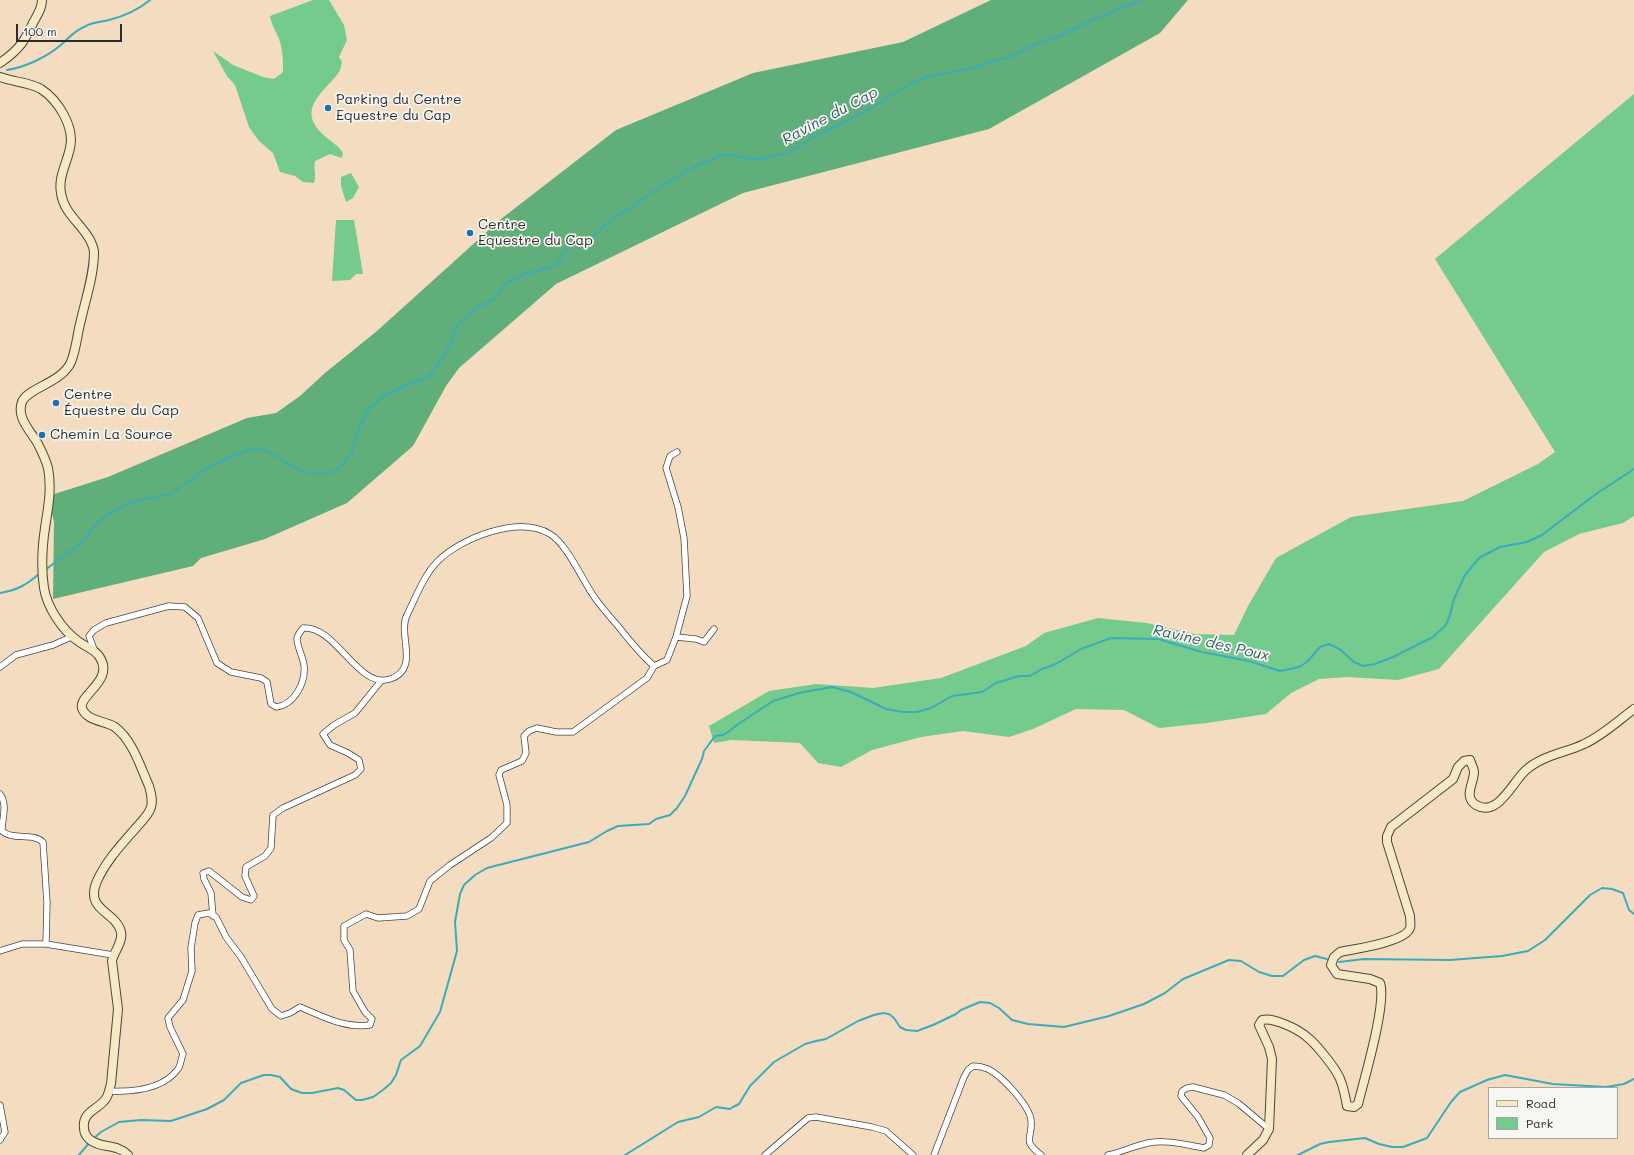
<!DOCTYPE html>
<html>
<head>
<meta charset="utf-8">
<style>
	body { margin:0 }
	#map { position:relative; width:1634px; height:1155px; overflow:hidden; background:#f4dcc0; font-family:Mali,sans-serif }
	canvas { display:block }
	.legend { position:absolute; left:1488px; top:1087px; width:130px; height:52px; box-sizing:border-box; background:#f6f6f2; border:1px solid #a5a5a2; margin:0; padding:5px 7px; list-style:none; font-size:12px; color:#2b2b2b }
	.legend li { display:flex; align-items:center; gap:8px; height:20px }
	.legend b { width:20px; border:1px solid #a5a5a2 }
	.scale { position:absolute; left:16px; top:24px; width:106px; height:18px; box-sizing:border-box; border:2px solid #2b2b2b; border-top:0; padding-left:5px; font-size:12px; line-height:14px; white-space:nowrap; color:#2b2b2b; -webkit-text-stroke:3px #f6f6f2; paint-order:stroke }
</style>
</head>
<body>
<div id="map">
<canvas width="1634" height="1155"></canvas>
<ul class="legend">
<li><b style="height:5px;background:#f7e9c3"></b>Road</li>
<li><b style="height:11px;background:#75ca8e"></b>Park</li>
</ul>
<div class="scale">100 m</div>
</div>
<script>
const c = document.querySelector('canvas').getContext('2d');
c.lineJoin = 'round';
function fill(path, color) { c.fillStyle = color; c.fill(path, 'evenodd'); }
function stroke(path, color, width, dash) { c.strokeStyle = color; c.lineWidth = width; c.lineCap = dash ? 'butt' : 'round'; c.setLineDash(dash || []); c.stroke(path); }
function drawText(font, color, halo, rows, align = 'center') {
  c.font = font + ' Mali,sans-serif'; c.lineWidth = 3.5; c.setLineDash([]); c.textBaseline = 'middle'; c.strokeStyle = halo; c.fillStyle = color; for (const [text, x, y, turn = 0] of rows) {
    c.save(); c.translate(x, y); c.rotate((+turn || 0) * Math.PI / 180); c.textAlign = isNaN(turn) ? turn : align; if (halo) c.strokeText(text, 0, 0); c.fillText(text, 0, 0); c.restore();
  }
}
fill(new Path2D(`
	M313,0H329L344,25L347,40L339,57L342,62C341,67 340,72 336,76C324,91 301,107 317,128C324,138 336,142 343,153L342,158L330,154L315,161C313,169 317,176 314,183L303,182L295,176L280,172L273,153L259,141L249,127L235,85L227,76L213,51L233,65L263,77L274,79L283,72C283,63 283,54 281,46C279,35 272,28 270,16Z
	M1634,94V516L1623,523L1579,534L1544,552L1439,669L1398,680L1347,677L1319,679L1291,693L1266,714L1207,723L1159,728L1124,710L1076,709L1033,729L1009,737L963,731L921,737L872,750L841,767L818,763L800,743L731,740L714,743L709,726L769,691L816,684L873,688L941,678L1026,646L1044,633L1098,618L1147,623L1194,634L1234,635L1248,606L1276,558L1351,517L1463,501L1538,464L1555,452L1435,259Z
	M351,173L359,187L353,198L346,202L341,186V177Z
	M336,220H354L363,274H356L350,280L332,281Z`), '#75ca8e');
fill(new Path2D(`
	M991,0H1188L1160,33L989,129L743,193L556,284L459,368L446,386L413,446L347,503L265,539L201,558L193,566L53,599L54,522L48,496L108,477L247,418L276,413L300,396L325,373L377,331L501,219L616,130L753,73L903,42Z`), '#60ae79');
stroke(new Path2D(`
	M7,70C26,67 47,57 62,44C70,37 75,30 86,26C93,22 101,22 109,20C125,16 138,10 150,0
	M45,570L81,543L98,522L107,515L132,502L171,494L209,467L243,452L254,448L265,450L299,470L311,473L326,474L333,472L341,466L352,452L359,428L368,410L385,395L401,387L423,379L431,374L451,344L456,327L460,322L478,307L494,299L504,285L523,275L556,265L565,251L579,241L591,239L606,224L618,215L637,204L646,196L686,171L721,155H731L750,159H759L788,153L821,133L859,115L910,84L926,77L968,69L1009,57L1025,49L1046,40L1057,37L1099,17L1140,0
	M0,593C18,590 26,585 39,574
	M1339,962L1364,959L1450,960L1502,956L1528,951L1545,940L1590,895L1602,888L1612,889L1623,893L1629,910L1634,914
	M93,1139L101,1132L119,1122L141,1120L171,1121L207,1109L224,1100L241,1083L264,1075H271L280,1077L291,1089L302,1093H312L338,1088L344,1090L356,1100H362L373,1097L383,1090L391,1083L396,1075L401,1060L420,1046L440,1012L457,951L455,922L460,894L464,885L475,875L487,868L589,842L607,831L618,826L649,824L656,819L670,815L677,808L685,796L702,759L704,751L715,736L723,735L728,732L737,725L773,701L799,693L832,687L851,692L886,709L903,712H917L931,708L952,696L982,692L996,683L1019,676H1030L1042,669L1056,664L1081,649L1111,638L1158,639L1202,652L1249,661L1280,671L1299,667L1307,662L1320,647L1329,644L1341,650L1354,662L1363,666L1375,664L1393,657L1433,637L1446,625L1450,615L1454,599L1465,575L1479,558L1500,547L1527,542L1542,535L1596,494L1634,469
	M79,1155L90,1142
	M625,1155L678,1122L699,1117L716,1107L730,1109L733,1107L739,1104L750,1086L774,1062L805,1044L816,1041L826,1039L858,1021L874,1015L883,1013L889,1014L894,1018L900,1027L906,1030L917,1031L933,1025L956,1014L961,1010L980,1002L990,1003L999,1008L1012,1020L1028,1024L1064,1027L1109,1016L1144,1004L1165,993L1183,979L1229,960L1241,961L1259,972L1272,976H1283L1304,960L1315,956L1327,959
	M1298,1155L1320,1144L1329,1142L1365,1138L1379,1144L1392,1147H1403L1427,1138L1451,1102L1460,1092L1487,1080L1505,1075L1553,1084L1606,1087L1624,1084L1634,1079`), '#3cacb9', 2);
const street = new Path2D(`
	M676,637L696,639L704,642L714,629
	M95,652L89,636L94,630L106,623L169,606L185,607L198,618L217,663L231,672L261,678L267,682L271,704L276,707C294,705 306,683 304,665C303,657 297,647 297,638C298,634 301,631 303,628C336,625 358,690 390,679C421,669 397,634 407,615C415,599 424,575 437,562C460,538 519,515 550,534C568,545 582,580 595,598C602,608 610,617 618,626C629,640 640,654 654,666L667,660L676,637L687,596L684,538L678,507L666,468L670,456L677,452
	M0,667L16,655L53,645L71,637
	M0,794C8,805 2,818 2,831C13,841 32,832 43,842L47,903L46,944
	M213,916L211,893L204,879L203,873L209,871L242,897L251,900L254,896L245,876L246,867L265,856L271,848L273,815L283,808L355,775L361,769L359,760L348,753L330,745L323,734L334,725L355,713L381,681
	M0,951L22,944H46L113,955
	M109,1091C133,1092 163,1090 178,1069C181,1065 181,1058 183,1054L170,1027L168,1018L183,1000L192,971L191,948L195,923L198,915L209,913L216,917L226,937L241,957L272,1009L281,1016L290,1013L300,1007C322,1016 345,1029 370,1025L372,1019L365,1012L353,991L350,950L344,940V926L366,914L378,918L407,916L419,909L430,881L450,865L491,838L507,823V805L499,775L501,770L522,761L526,753L524,736L529,731L537,728L556,732H573L647,678L654,666
	M0,1105L5,1132L0,1140
	M765,1155L808,1118L816,1117L872,1127L886,1131L913,1155
	M934,1155L964,1077L968,1070L973,1066C978,1066 983,1067 988,1069C1002,1076 1029,1105 1031,1120C1033,1140 1021,1139 1041,1155
	M1108,1155C1122,1152 1134,1146 1148,1143C1166,1139 1186,1145 1204,1148L1209,1145L1210,1138L1198,1117L1181,1096L1182,1091L1187,1088L1193,1087L1224,1095L1238,1103L1269,1129`);
const secondary = new Path2D(`
	M0,63C20,49 24,42 34,21C38,14 42,8 42,0
	M0,77C13,82 29,82 41,89C58,100 75,127 70,148C67,163 58,177 61,193C64,214 81,223 90,240C92,244 94,248 94,252C94,276 85,301 80,324C77,336 76,350 71,362C62,383 27,388 22,402C16,418 31,431 38,444C42,452 46,460 48,468C52,489 48,508 45,528C42,548 41,568 44,588C47,607 62,630 78,641C84,646 94,649 99,656C116,680 78,695 82,708C86,721 106,721 115,727C133,741 140,766 149,786C151,793 153,800 151,807C149,815 140,823 135,829C121,845 106,861 97,881C84,911 116,911 121,932C123,943 114,951 112,961L118,1009L111,1084C109,1090 109,1096 104,1101C96,1110 82,1113 84,1128C84,1133 86,1136 89,1139C100,1149 117,1143 128,1155
	M1247,1155L1263,1140L1269,1129L1272,1059L1269,1047L1259,1025L1262,1020C1273,1017 1298,1029 1307,1037C1316,1044 1331,1063 1337,1073C1343,1082 1345,1095 1347,1106L1354,1107L1358,1104C1364,1080 1387,1003 1380,983L1370,979L1337,974L1331,965L1334,957L1340,952C1354,949 1406,942 1410,928C1411,925 1410,919 1410,916L1387,842V836L1391,827L1453,779L1458,767L1464,761L1470,760C1471,764 1474,768 1474,772C1474,783 1463,797 1476,805C1498,818 1513,781 1526,770C1543,755 1565,753 1584,744C1602,736 1618,721 1634,709`);
stroke(street, '#494641', 7);
stroke(secondary, '#494641', 10);
stroke(street, '#fff', 5.5);
stroke(secondary, '#f7e9c3', 8);
for (const [x, y, r, color] of [
	[328,108,4,"#1f6fb2"],
	[470,233,4,"#1f6fb2"],
	[56,403,4,"#1f6fb2"],
	[42,435,4,"#1f6fb2"]
]) { const dot = new Path2D(); dot.arc(x, y, r, 0, 2 * Math.PI); c.fillStyle = color; c.fill(dot); stroke(dot, '#f6f6f2', 1.5); }
drawText('14px', '#2b2b2b', '#f6f6f2', [
	["Parking du Centre",336,100],
	["Equestre du Cap",336,116],
	["Centre",478,225],
	["Equestre du Cap",478,241],
	["Centre",64,395],
	["Équestre du Cap",64,411],
	["Chemin La Source",50,435]
], 'left');
drawText('italic 15px', '#325f64', '#f6f6f2', [
	["Ravine du Cap",830,116,-28],
	["Ravine des Poux",1211,643,13]
]);
</script>
</body>
</html>
